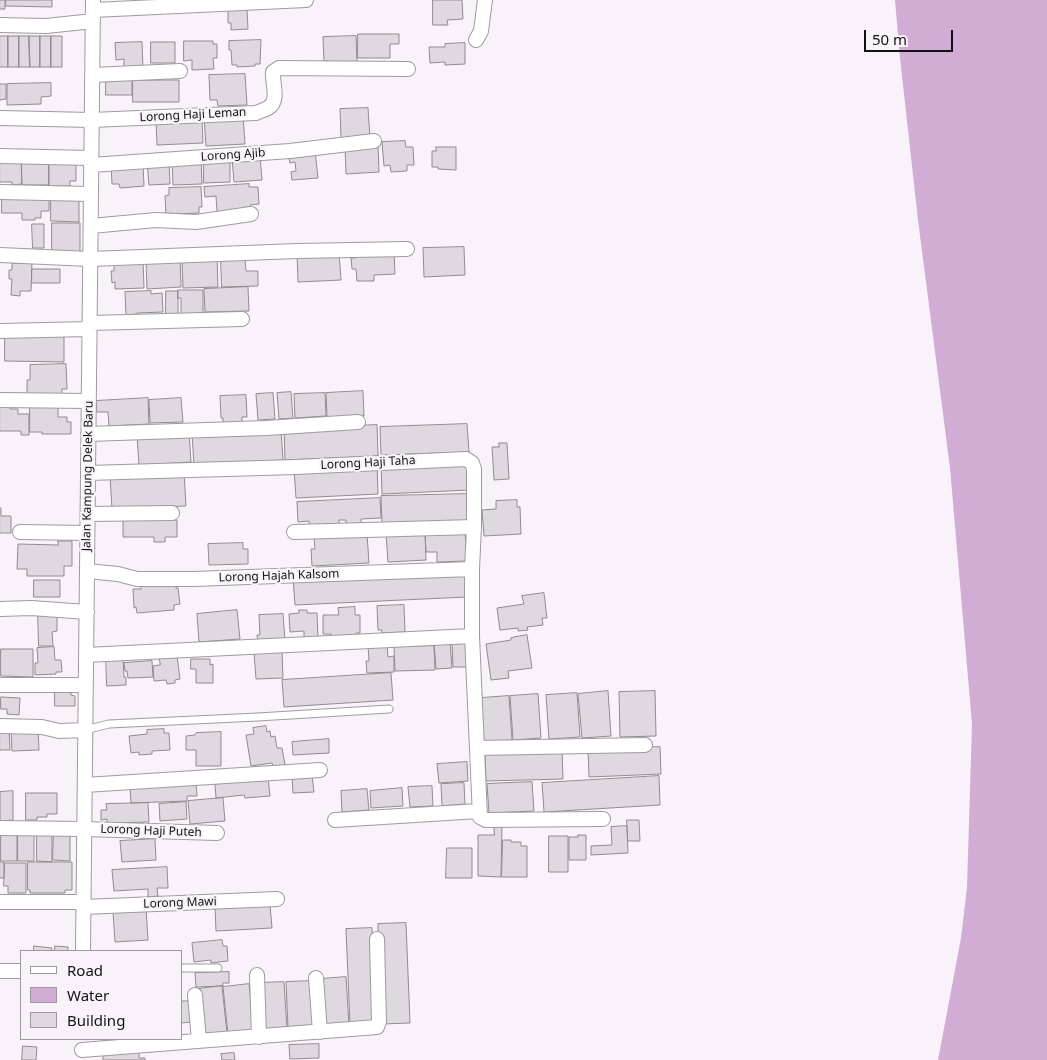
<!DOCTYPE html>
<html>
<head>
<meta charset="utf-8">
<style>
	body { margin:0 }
	#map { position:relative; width:1047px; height:1060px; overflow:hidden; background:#f9f2fa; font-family:"Noto Sans",sans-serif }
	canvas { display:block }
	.legend { position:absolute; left:20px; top:950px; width:162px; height:90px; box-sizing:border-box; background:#f9f2fa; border:1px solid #9d989e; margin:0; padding:6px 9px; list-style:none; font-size:15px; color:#141114 }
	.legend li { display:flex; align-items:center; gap:10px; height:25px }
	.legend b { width:25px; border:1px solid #9d989e }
	.scale { position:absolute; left:864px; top:30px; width:89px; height:22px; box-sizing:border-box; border:2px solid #141114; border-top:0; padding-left:6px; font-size:15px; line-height:18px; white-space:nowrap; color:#141114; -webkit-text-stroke:4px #f9f2fa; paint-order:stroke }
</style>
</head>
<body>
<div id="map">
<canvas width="1047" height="1060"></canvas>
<ul class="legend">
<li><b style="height:6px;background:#fff"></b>Road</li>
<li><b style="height:14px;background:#d1add5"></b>Water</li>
<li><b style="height:14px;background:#dfd8e0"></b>Building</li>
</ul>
<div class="scale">50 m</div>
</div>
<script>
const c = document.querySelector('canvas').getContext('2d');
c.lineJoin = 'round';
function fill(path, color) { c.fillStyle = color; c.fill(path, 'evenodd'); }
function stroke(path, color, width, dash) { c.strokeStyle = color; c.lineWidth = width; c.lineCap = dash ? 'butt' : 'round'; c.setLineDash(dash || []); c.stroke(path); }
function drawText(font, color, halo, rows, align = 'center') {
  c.font = font + ' "Noto Sans",sans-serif'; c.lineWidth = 4.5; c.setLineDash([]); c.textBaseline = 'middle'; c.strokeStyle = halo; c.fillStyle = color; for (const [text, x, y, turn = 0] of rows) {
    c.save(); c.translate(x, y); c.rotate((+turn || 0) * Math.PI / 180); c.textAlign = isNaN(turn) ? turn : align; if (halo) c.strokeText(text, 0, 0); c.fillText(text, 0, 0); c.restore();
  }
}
fill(new Path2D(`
	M895,0H1047V1060H938L961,938L967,887L972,724L950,468L918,220L900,58Z`), '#d1add5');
const building = new Path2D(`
	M0,0H5V9H0Z
	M6,0H52V7L6,6Z
	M433,0H462L463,19L447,20L448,25H433Z
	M247,9L248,29L231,30V23H228V10Z
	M358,34H399V44H390V58H358Z
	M0,36H8V67H0Z
	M8,36H19V67H8Z
	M19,36H29L30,67H19Z
	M29,36H40V67H30Z
	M40,36H51V67H40Z
	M51,36H62V67H51Z
	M356,36L357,64L329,65V61H324L323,37Z
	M261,40L260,64H255V66L237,67V65H232L231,50H229V41Z
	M184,41H213V44H217V58H213L214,69L192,70V60L184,61Z
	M142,42L143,69L124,70V59L116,60L115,43Z
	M151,42H175V63H151Z
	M465,43V64L445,65V62L430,63L429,47H445V44Z
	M245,74L247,105L218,106L217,100H210L209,75Z
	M106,77H132V95H106Z
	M133,80H179V102H133Z
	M51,83V96L41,97V104L7,105V84Z
	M0,84H6V99L0,100Z
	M368,108L370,137L341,138L340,109Z
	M243,114L245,144L206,146L204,116Z
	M202,119L203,143L157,145L156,121Z
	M405,141L406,147H413L414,165H407V171L391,172L390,165L384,166L382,142Z
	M378,145L379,172L346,174L345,146Z
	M436,147H456V170L438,169V167H432V151H436Z
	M315,150L318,178L292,180L291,172L296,171L295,162L290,163L288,153Z
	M260,156L262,180L234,182L232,158Z
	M201,158L202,184L173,185L172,159Z
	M204,158H230V182L204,183Z
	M0,160H21L22,184L12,185V182H0Z
	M169,161L170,184L149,185L147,162Z
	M22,163H49V185H22Z
	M49,163H76V181H70V186H49Z
	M143,163L144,186L120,188L119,184H112L111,164Z
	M249,184V187H258L259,204L250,205L251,209L217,212L216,196L205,197L204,187Z
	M201,187L202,207H199V213L172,214V213L166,214L165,196L169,195V188Z
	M51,196H79V222L51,221Z
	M2,197H49V211H41V218H35V220H22V213H2Z
	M52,223H80V252H52Z
	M32,224H44V248H33Z
	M464,247L465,275L424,277L423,248Z
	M355,251H394L395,274L374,275V281H357L356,269H352L351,258H355Z
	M339,252L341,280L298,282L297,254Z
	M217,257L218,287L183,288L182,261Z
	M180,259L181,287L147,289L146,260Z
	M221,260H245L246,271H258V286L222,287Z
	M24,261H32L31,291H20V296L11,295L12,279H9V270H12V263H24Z
	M143,261L144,288L115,289V282L112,283L111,271H114V262Z
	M32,269H60V283H32Z
	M248,287L249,311L205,312L204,289Z
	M178,290H203V313L181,314V298H178Z
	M151,291V294L162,293L163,312L137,313V314L126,315L125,292Z
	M166,291H178V316H166Z
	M5,334L64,335V362L5,361Z
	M66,364L67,389H62V396H27V380H30V365Z
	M363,391L364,416L327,417L326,393Z
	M291,392L293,418L279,419L277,393Z
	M273,393L275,419L258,420L256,394Z
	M325,393L326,416L295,418L294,394Z
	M246,395L247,417H242V422L223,423V418H221L220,396Z
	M148,398L149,424L109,426L108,412H97L96,401Z
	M181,398L183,422L150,423L149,400Z
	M0,403H10V409H18V414H29V435H21V431H0Z
	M30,403H58V417H67V422H71V434H42V432H30Z
	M467,424L469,452L381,455L380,427Z
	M377,425L378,456L285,460L284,429Z
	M281,430L283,460L194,465L192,434Z
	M189,433L191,462L139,465L137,436Z
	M499,443H507L509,479L494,480L492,447H499Z
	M469,461L470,490L382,494L381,465Z
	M377,465L378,494L296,498L294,469Z
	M184,472L186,506L112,509L110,476Z
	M469,494L470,522L382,524L381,496Z
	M380,498L381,518L361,519V526H346V520H339V526L310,528L309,521L298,522L297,502Z
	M517,500V507H520L521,534L484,536L482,510L496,509V501Z
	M0,508H1V516H11V533H0Z
	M164,515V520H177V537H165V542H154V537H123V520Z
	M465,531L467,561L437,562V552H426L425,533Z
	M425,532L426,560L388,562L386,534Z
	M367,534L369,563L312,566L311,549H315L314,537Z
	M58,541H72V566H64V576H27V569H17L18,544L58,545Z
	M243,543V549H248V564L209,565L208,544Z
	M466,571L467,597L295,605L293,578Z
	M34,580H60V597H34Z
	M176,581V588H178L180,604L174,605V610L137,613L136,607L134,608L133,589H141V583Z
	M544,593L547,618H542L543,625L527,627L528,630L518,631V628L500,630L497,608L524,604L522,596Z
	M404,605L405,632L382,633V630H378L377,606Z
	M355,607V615H360V633H356V636L331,637V634H323V615H339L338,608Z
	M237,610L240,639L199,642L197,614Z
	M299,610H307V613H317L318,638H304V631L290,632L289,614L299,613Z
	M38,614H57V631L52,632L53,646H39Z
	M283,614L285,641L258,642L257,635H260L259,615Z
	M527,635L532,668L508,671L509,678L491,680L486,644L511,640V638Z
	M468,640L470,667H453L452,641Z
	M450,641L452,668L436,669L434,642Z
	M387,644L388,657L394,656V672L367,673L366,661H369L368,645Z
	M434,646L435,670L395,671L394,647Z
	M54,647L55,660H61L62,672H56V674L35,675V663H38L37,648Z
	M1,649H33V677L1,676Z
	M282,652L283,678L256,679L254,653Z
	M159,655L177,656L180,679L175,680V683L167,684L166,680L154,681L153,666L160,665Z
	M106,656H123L124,677H126V685L107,686Z
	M191,659H210V665L213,664V683H196V669H191Z
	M152,661L153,677L128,678L127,671H125L124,663Z
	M391,673L393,700L284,707L282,680Z
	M55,690H71V695L75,696V706H55Z
	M608,691L611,736L582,738L578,694Z
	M655,691L656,736L620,737L619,692Z
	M577,693L580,737L549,739L546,695Z
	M538,694L541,738L513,740L510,696Z
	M509,696L512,740L484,742L481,698Z
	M1,697L20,698L19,715L7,714V709H1Z
	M266,726L267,732L270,731L271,737L275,736L277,748H282L285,765L273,767L272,763L251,766L246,735L254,734L253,728Z
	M38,728L39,750L12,751L11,729Z
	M0,729H9L10,750H0Z
	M164,729V733H169L170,750L152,751V754L139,755V752L131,753L129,736L147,734V730Z
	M221,732V766H196V750H186V736L195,735L196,733Z
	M329,739V753L293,755L292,742Z
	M660,747L661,774L589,777L588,750Z
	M562,749L563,779L486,781L485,751Z
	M467,762L468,781L439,783L437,764Z
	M312,775L314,792L293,793L292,776Z
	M659,776L660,805L544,812L542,783Z
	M268,777L270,796L245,798L244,795L216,798L215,784L224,783V781Z
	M532,782L534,811L489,813L487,784Z
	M196,783L197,796H187V801L131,803L130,788Z
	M464,783L465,804L442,806L441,784Z
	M432,786L433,806L410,807L408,787Z
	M402,788L403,806L371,808L370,791Z
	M367,789L369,810L342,812L341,791Z
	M13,791V820L0,821V792Z
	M26,793H57V814H47V817H37V820H26Z
	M223,798L225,821L190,824L188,801Z
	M186,802L187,819L160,821L159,804Z
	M148,803L149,822L107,823V819L101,820V810H107L106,804Z
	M627,820H639L640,841H628Z
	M494,823L502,824L501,877L478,876V835H494Z
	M627,826L628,853L591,855V846L612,845L611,827Z
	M1,829H17V861H1Z
	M37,829H52V862L37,861Z
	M54,829L70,830V861L53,860Z
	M18,830H34V861H18Z
	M578,835H586V860H569V837H578Z
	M549,836H568V872H549Z
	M155,839L156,860L122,862L120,841Z
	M503,840H511V842H521V846H527V877H502Z
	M447,848H472V878H446Z
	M0,862H4V878H0Z
	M28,862H72V890H65V893H30V890H28Z
	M5,863H26V893H8V886H4Z
	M167,867L168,888H157L158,896L148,897V889L114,891L112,870Z
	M270,905L272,928L216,931L215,907Z
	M146,907L148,940L115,942L113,912Z
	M406,923L410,1023L382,1024L378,924Z
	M372,928L376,1023L350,1024L346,929Z
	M222,940L223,946H227L228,961L211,963V960L194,962L192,943Z
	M34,946L52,948L51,951H34Z
	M55,946L68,947V951H55Z
	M229,972V983H223V986L196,987L195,973Z
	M346,977L349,1025L324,1026L321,979Z
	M313,981L316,1026L288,1027L286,982Z
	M284,982L287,1029L262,1030L259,983Z
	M249,984L254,1031L228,1034L223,987Z
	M222,986L227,1033L203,1035L198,989Z
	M181,1001H191L192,1022L181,1023Z
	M103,1039H138V1041L103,1042Z
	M319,1044V1058L290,1059L289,1045Z
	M23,1046L37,1047L36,1060H22Z
	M139,1050V1058H145V1060H103V1052Z
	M234,1053L235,1060H222L221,1054Z`);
fill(building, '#dfd8e0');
stroke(building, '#918a91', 1);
const service = new Path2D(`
	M85,730L109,724L258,717L389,709
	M181,968H218`);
const minor = new Path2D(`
	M93,10L306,0
	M0,25L46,26L93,21
	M476,40L481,31L485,0
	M92,75L180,71
	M0,118L92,120L256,113C260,111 265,110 268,108C280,101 272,83 273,72L279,68L408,69
	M0,156L91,158
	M91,165L290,151L374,141
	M0,192L91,194
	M91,226L156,220L196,222L251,214
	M0,255L90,259L297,251L407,249
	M90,323L242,319
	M0,331L89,329
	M0,400L89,401
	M88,434L266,428L358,422
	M88,473L296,467L466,459L472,463L474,469V527L472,569V636L480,817L486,820L603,819
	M88,514L172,513
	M20,532L87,533
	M294,532L474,527
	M87,571L118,574L137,579H193L472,569
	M0,609L31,608L87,612
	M86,655L472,636
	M0,685H86
	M0,726L42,727L59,731L85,730
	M477,748L645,745
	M85,785L320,770
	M335,820L479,811
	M0,828L84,829L217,833
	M0,902H84
	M83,907L277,899
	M83,951L93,0
	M0,971H21
	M257,975L259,1037
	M316,978L320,1032
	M195,995L199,1041
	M82,1050L377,1027L379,1022L377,939`);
stroke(service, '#a099a1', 9);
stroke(minor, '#a099a1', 16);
stroke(service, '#fff', 7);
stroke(minor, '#fff', 14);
drawText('12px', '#141114', '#f9f2fa', [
	["Lorong Haji Leman",193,115,-3],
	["Lorong Ajib",233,155,-4],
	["Lorong Haji Taha",368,463,-3],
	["Jalan Kampung Delek Baru",88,476,-89],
	["Lorong Hajah Kalsom",279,576,-2],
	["Lorong Haji Puteh",151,831,2],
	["Lorong Mawi",180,903,-2]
]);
</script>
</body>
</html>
